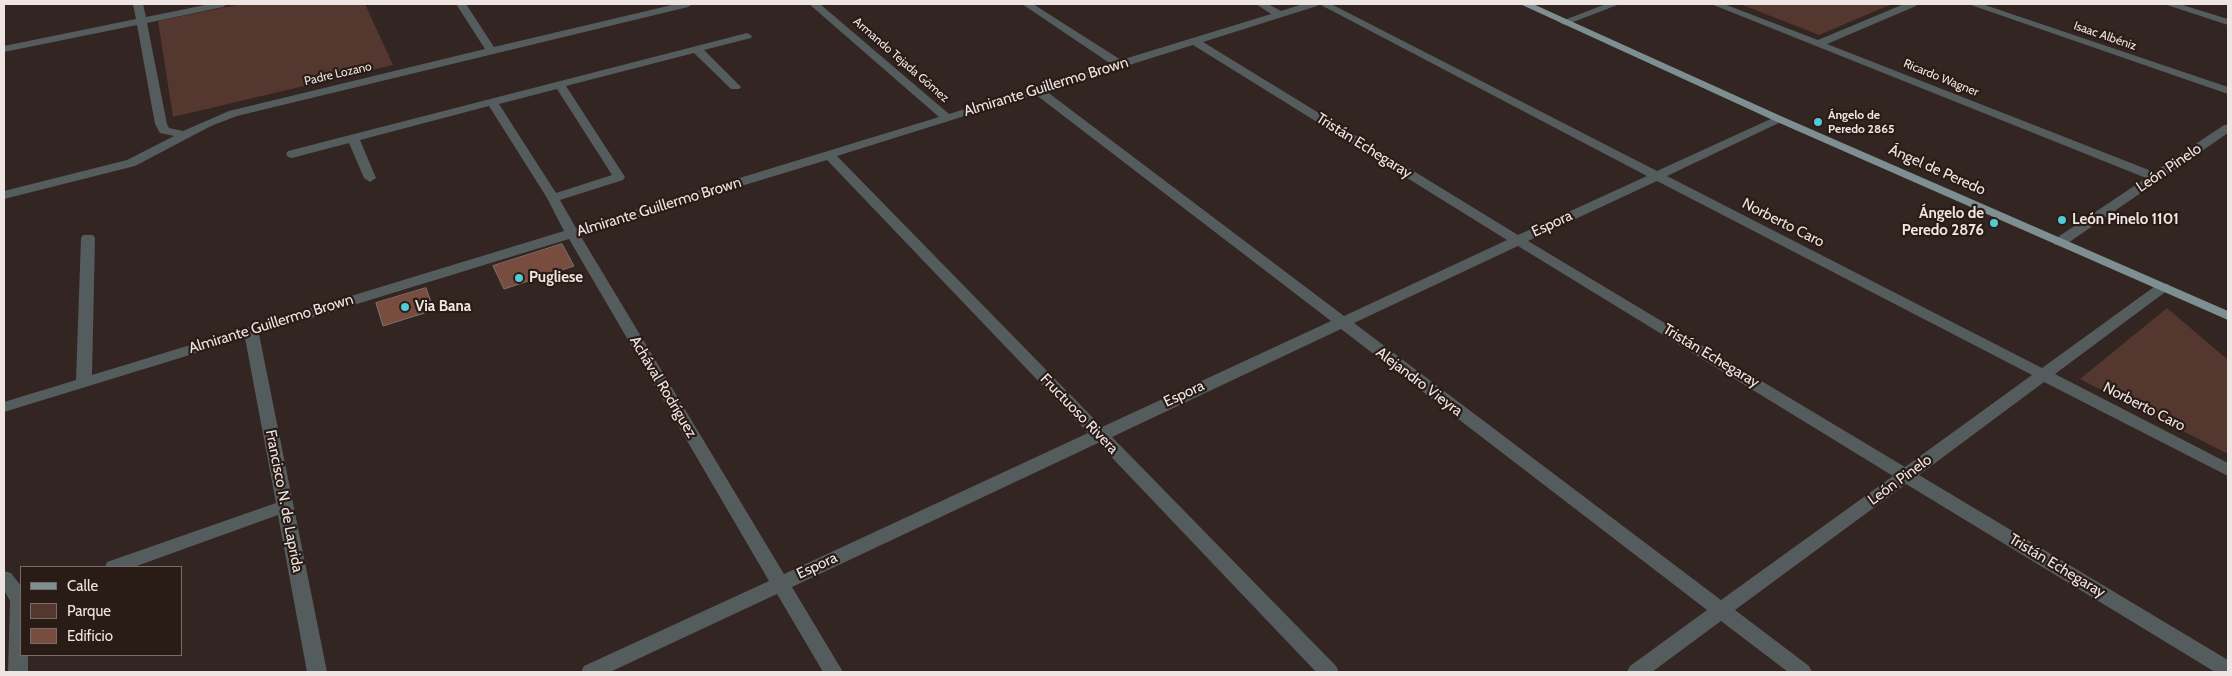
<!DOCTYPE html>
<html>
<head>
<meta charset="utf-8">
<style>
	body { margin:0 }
	#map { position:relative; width:2232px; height:676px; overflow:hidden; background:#332521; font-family:Cabin,sans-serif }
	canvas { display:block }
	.frame { position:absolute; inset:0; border:5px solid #eee4e1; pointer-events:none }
	.legend { position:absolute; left:20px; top:566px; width:162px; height:90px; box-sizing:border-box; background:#291c17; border:1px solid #786c68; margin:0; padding:6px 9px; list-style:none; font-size:15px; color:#eee4e1 }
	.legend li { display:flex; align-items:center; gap:10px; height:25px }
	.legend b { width:25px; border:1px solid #786c68 }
</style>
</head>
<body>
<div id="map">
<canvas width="2232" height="676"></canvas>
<div class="frame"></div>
<ul class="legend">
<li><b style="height:6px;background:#7e8f91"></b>Calle</li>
<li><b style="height:14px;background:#54372e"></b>Parque</li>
<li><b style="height:14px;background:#784c3f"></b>Edificio</li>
</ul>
</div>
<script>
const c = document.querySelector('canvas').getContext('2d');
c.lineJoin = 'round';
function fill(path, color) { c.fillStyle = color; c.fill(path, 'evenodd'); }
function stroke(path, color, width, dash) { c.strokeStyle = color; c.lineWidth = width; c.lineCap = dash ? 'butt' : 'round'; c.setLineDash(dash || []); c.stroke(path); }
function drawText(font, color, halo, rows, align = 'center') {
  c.font = font + ' Cabin,sans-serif'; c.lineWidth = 4.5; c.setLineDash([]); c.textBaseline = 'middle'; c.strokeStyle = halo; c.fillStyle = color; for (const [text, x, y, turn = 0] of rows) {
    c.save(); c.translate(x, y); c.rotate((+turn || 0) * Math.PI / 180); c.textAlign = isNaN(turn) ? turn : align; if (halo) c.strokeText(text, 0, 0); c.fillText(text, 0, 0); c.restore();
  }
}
fill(new Path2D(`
	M241,4H365L393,65L173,117L158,21Z
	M1740,4H1892L1819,35Z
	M2167,308L2228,360V454L2080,379Z`), '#54372e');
const building = new Path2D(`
	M562,244L574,266L504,289L493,266Z
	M426,288L434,310L383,326L376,303Z`);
fill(building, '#784c3f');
stroke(building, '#81706b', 1);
fill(new Path2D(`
	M133,4H143L146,17L210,4H228L223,7L147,23L167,124L169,128L183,131L229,111L485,49L456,4H466L494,47L676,4H693L688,7L237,116L211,126L135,166L4,199V191L127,160L174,136L160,133L155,124L137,25L4,52V46L136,19Z
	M809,4H820L949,114L1111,64L1022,4H1033L1121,60L1271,14L1256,4H1268L1281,11L1303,4H1318L1317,6L1203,42L1518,235L1647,176L1319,4H1331L1657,171L1775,117H1783L1785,119L1783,121L1667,176L2042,368L2158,284H2168L2170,287L2168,290L2055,374L2228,463V476L2044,382L1919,475L2228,660V672H2215L1906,484L1735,610L1809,666L1812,672H1788L1721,621L1652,672H1627L1630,666L1707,610L1341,329L1112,437L1336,666L1339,672H1316L1098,443L792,587L843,672H823L777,594L610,672H581L584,666L769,581L569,239L259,334L327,672H307L278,515L134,567H105L107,562L276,503L245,338L4,412V402L76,380L81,238L83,235H93L95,238L92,375L564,231L547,198L489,106L360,140L376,178L370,182L364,178L349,143L292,158L288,157L286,154L288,151L747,33L752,36L751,38L704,50L741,87L739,89H731L694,53L566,86L625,177L623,180L560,200L576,228L939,117ZM1193,45L1507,240L1344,316L1046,91ZM557,89L612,175L556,193L499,104ZM1035,94L1331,321L1102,427L837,156ZM827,160L1088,433L784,574L580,235ZM1657,181L2032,375L1905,467L1528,241ZM1518,246L1893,476L1721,600L1354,323Z
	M1606,4H1620L1568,24L1564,25L1559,22Z
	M1711,4H1724L1818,40L1904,4H1917L1916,6L1827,44L2154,172L2224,125H2228V133L2065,245H2055L2053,242L2055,239L2146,178Z
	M1968,4H1982L2228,87V94Z
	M2164,4H2179L2228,19V25Z
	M4,571L11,573L21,586V655H28V672H8L10,601L4,590Z`), '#545c5d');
fill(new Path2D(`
	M1520,4H1533L1783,117L2228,311V320L1775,121Z`), '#7e8f91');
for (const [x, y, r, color] of [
	[1818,122,5,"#52cbd7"],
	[2062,220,5,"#52cbd7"],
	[1994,223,5,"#52cbd7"],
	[519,278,5,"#52cbd7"],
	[405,307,5,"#52cbd7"]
]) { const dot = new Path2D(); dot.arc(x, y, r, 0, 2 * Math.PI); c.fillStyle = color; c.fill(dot); stroke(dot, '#291c17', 2); }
drawText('12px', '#eee4e1', '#291c17', [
	["Isaac Albéniz",2105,36,19],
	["Armando Tejada Gómez",901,60,41],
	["Padre Lozano",338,74,-13],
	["Ricardo Wagner",1941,78,22]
]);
drawText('bold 12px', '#eee4e1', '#291c17', [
	["Ángelo de",1828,115],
	["Peredo 2865",1828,129]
], 'left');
drawText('15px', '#eee4e1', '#291c17', [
	["Almirante Guillermo Brown",1046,87,-17],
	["Tristán Echegaray",1364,146,32],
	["León Pinelo",2169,168,-34],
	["Ángel de Peredo",1937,170,24],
	["Almirante Guillermo Brown",659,207,-17],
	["Norberto Caro",1783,223,27],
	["Espora",1552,224,-25],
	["Almirante Guillermo Brown",271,324,-17],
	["Tristán Echegaray",1711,356,31],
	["Alejandro Vieyra",1419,382,37],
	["Achával Rodríguez",663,387,59],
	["Espora",1184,394,-25],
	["Norberto Caro",2144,407,27],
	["Fructuoso Rivera",1079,414,46],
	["León Pinelo",1900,480,-36],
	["Francisco N. de Laprida",284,501,79],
	["Espora",817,566,-25],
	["Tristán Echegaray",2057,566,31]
]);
drawText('bold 15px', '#eee4e1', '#291c17', [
	["Ángelo de",1984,214,"right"],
	["Peredo 2876",1984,231,"right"],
	["León Pinelo 1101",2072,220],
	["Pugliese",529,278],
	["Via Bana",415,307]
], 'left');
</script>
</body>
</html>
